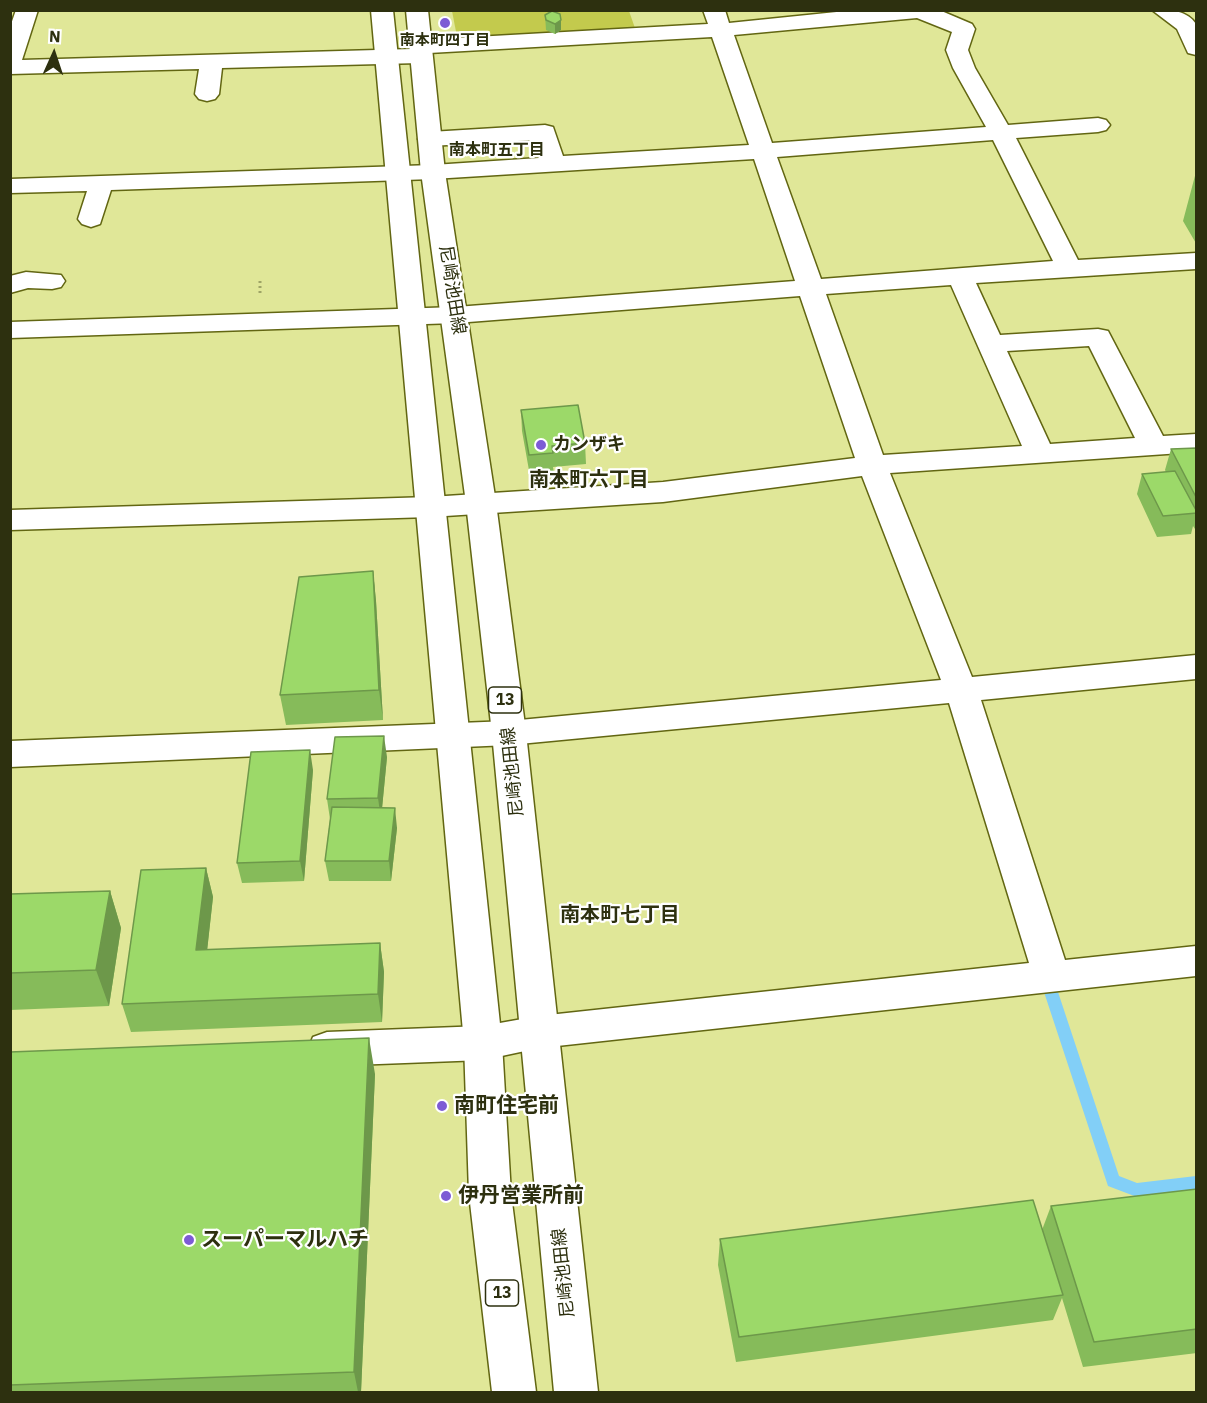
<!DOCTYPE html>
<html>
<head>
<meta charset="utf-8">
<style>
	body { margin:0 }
	#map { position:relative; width:1207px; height:1403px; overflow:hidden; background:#e0e798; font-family:"IBM Plex Sans",sans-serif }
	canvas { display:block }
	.frame { position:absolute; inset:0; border:12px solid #2d300f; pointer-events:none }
	.north { position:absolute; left:24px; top:24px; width:60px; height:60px; -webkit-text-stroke:4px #fff; paint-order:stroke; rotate:3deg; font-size:16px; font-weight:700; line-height:24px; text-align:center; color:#2d300f }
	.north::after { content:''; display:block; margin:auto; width:21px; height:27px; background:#2d300f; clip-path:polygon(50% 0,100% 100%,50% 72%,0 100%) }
</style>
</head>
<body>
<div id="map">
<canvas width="1207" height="1403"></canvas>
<div class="frame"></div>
<div class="north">N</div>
</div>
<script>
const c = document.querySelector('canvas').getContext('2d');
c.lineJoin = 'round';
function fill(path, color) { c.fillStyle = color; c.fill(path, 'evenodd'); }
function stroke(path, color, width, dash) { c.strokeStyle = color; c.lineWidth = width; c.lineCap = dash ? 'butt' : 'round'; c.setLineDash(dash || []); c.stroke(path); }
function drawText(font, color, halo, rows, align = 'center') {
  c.font = font + ' "IBM Plex Sans","Noto Sans JP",sans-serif'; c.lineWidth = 4.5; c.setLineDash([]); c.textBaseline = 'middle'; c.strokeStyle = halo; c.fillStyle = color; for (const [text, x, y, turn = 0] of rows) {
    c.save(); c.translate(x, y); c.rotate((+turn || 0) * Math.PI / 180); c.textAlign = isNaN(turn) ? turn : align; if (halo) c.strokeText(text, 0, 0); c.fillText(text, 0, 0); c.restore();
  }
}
fill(new Path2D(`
	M452,11H629L636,31L458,42Z`), '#c3ca4d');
fill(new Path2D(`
	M1050,983L1055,985L1057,989L1119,1176L1137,1183L1196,1176V1190L1137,1197L1108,1186L1043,989L1045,985Z`), '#82cff7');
const minor = new Path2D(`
	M16,10H38L22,60L412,49L410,47L413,42L421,40L708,24L703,10H725L729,23L856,10H939L972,24L975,29L968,50L975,68L1008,125L1098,118L1106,120L1110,125L1106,130L1098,132L1016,138L1078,260L1196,253V269L976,283L1000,335L1098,329L1108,331L1163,436L1196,434V452L890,473L972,677L1196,655V679L981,700L1065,960L1196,946V976L539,1048L483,1060L327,1066L313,1061L308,1049L313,1037L327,1032L483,1026L539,1016L1029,963L949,703L509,745L10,767V741L509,721L941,680L862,476L663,502L430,517L10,530V510L430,497L663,482L855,458L800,296L456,323L10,338V322L456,307L795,281L754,159L433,179L111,190L100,224L91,227L82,224L78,219L87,191L10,193V179L433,165L539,158L535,140L430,146L422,144L418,139L422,134L430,132L545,125L553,127L563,156L749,145L712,37L429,53L431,56L428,61L420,63L222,68L219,94L215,99L207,101L199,99L195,94L199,69L10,74V27ZM917,18L952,32L946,50L953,68L986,127L772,143L734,35ZM993,140L1053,261L821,279L777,157ZM951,285L1022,446L883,455L826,294ZM1089,346L1135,438L1050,444L1007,351Z
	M1152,10C1168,10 1186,9 1196,24V55L1188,53L1177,29Z
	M26,272L61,275L65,281L61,287L52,289L28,288L10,293V276Z`);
const major = new Path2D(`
	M371,10H393L502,1043L511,1194L536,1392H492L469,1194L464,1043Z
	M406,10H428L445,172L496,503L526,733L598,1392H554L492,733L466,503L421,172Z`);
stroke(minor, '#626612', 3);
stroke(major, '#626612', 3);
stroke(new Path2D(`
	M260,281V295`), '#9ea466', 3, [2, 3]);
fill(minor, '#fff');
fill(major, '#fff');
fill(new Path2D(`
	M545,15L561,20V30L555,34L546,30Z
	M1196,172H1197V245L1183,221Z
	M521,410L585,443L586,464L553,467L554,473L530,476L522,431Z
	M1197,448V532L1193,526L1191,534L1157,537L1137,494L1142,474L1166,472L1165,470L1171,449Z
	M373,571L376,601L383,720L286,725L280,695Z
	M387,757L382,808L397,828L391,881H329L325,861L330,819L327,799Z
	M313,770L304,881L242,883L237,863Z
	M206,868L213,897L207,950L380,943L384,972L382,1022L131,1032L122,1004Z
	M110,891L121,928L109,1006L10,1010V894Z
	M10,1052L375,1074L361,1392H10Z
	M1197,1189V1353L1083,1367L1062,1298L1053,1320L736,1362L718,1265L720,1239L1042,1230L1051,1206Z`), '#86bb5a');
fill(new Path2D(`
	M561,20V30L555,34V24Z
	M373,571L376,601L383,720L379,690Z
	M384,736L387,757L381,819L378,798Z
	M310,750L313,770L304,881L300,861Z
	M395,808L397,828L391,881L389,861Z
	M206,868L213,897L204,979L196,950Z
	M110,891L121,928L109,1006L96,970Z
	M380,943L384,972L382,1022L378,994Z
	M369,1038L375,1074L361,1392H358L354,1372Z`), '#6d984a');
const building = new Path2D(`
	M552,11L560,14L561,20L555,24L546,20L545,15Z
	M578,405L585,443L552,446L553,453L529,455L521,410Z
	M1197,448V499L1171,449Z
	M1175,471L1197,512V513L1163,516L1142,474Z
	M373,571L379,690L280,695L299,577Z
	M384,736L378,798L327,799L335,737Z
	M310,750L300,861L237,863L251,752Z
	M332,807L395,808L389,861H325Z
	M206,868L196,950L380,943L378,994L122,1004L141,870Z
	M110,891L96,970L10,973V894Z
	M369,1038L354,1372L10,1385V1052Z
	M1197,1189V1329L1094,1342L1051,1206Z
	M1033,1200L1063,1295L739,1337L720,1239Z`);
fill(building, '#9cd969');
stroke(building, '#6d984a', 1.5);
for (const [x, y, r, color] of [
	[445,23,6,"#7d5bd5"],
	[541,445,6,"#7d5bd5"],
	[442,1106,6,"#7d5bd5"],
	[446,1196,6,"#7d5bd5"],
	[189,1240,6,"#7d5bd5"]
]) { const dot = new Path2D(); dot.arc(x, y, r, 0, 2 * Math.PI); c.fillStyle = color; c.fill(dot); stroke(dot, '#fff', 2); }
drawText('bold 15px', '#2d300f', '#fff', [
	["南本町四丁目",445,41]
]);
drawText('bold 16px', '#2d300f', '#fff', [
	["南本町五丁目",497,150]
]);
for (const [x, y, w] of [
	[505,700,33],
	[502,1293,33]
]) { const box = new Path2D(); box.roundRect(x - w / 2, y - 13, w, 26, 4.5); c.fillStyle = '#fff'; c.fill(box); stroke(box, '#2d300f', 1.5); }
drawText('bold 16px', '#2d300f', null, [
	["13",505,700],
	["13",502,1293]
]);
drawText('18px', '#2d300f', '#fff', [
	["尼崎池田線",452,290,81],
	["尼崎池田線",513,772,-96],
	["尼崎池田線",564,1273,-96]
]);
drawText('bold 18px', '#2d300f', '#fff', [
	["カンザキ",553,445]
], 'left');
drawText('bold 20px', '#2d300f', '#fff', [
	["南本町六丁目",589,480],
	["南本町七丁目",620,915]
]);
drawText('bold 21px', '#2d300f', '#fff', [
	["南町住宅前",454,1106],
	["伊丹営業所前",458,1196],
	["スーパーマルハチ",201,1240]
], 'left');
</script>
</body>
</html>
